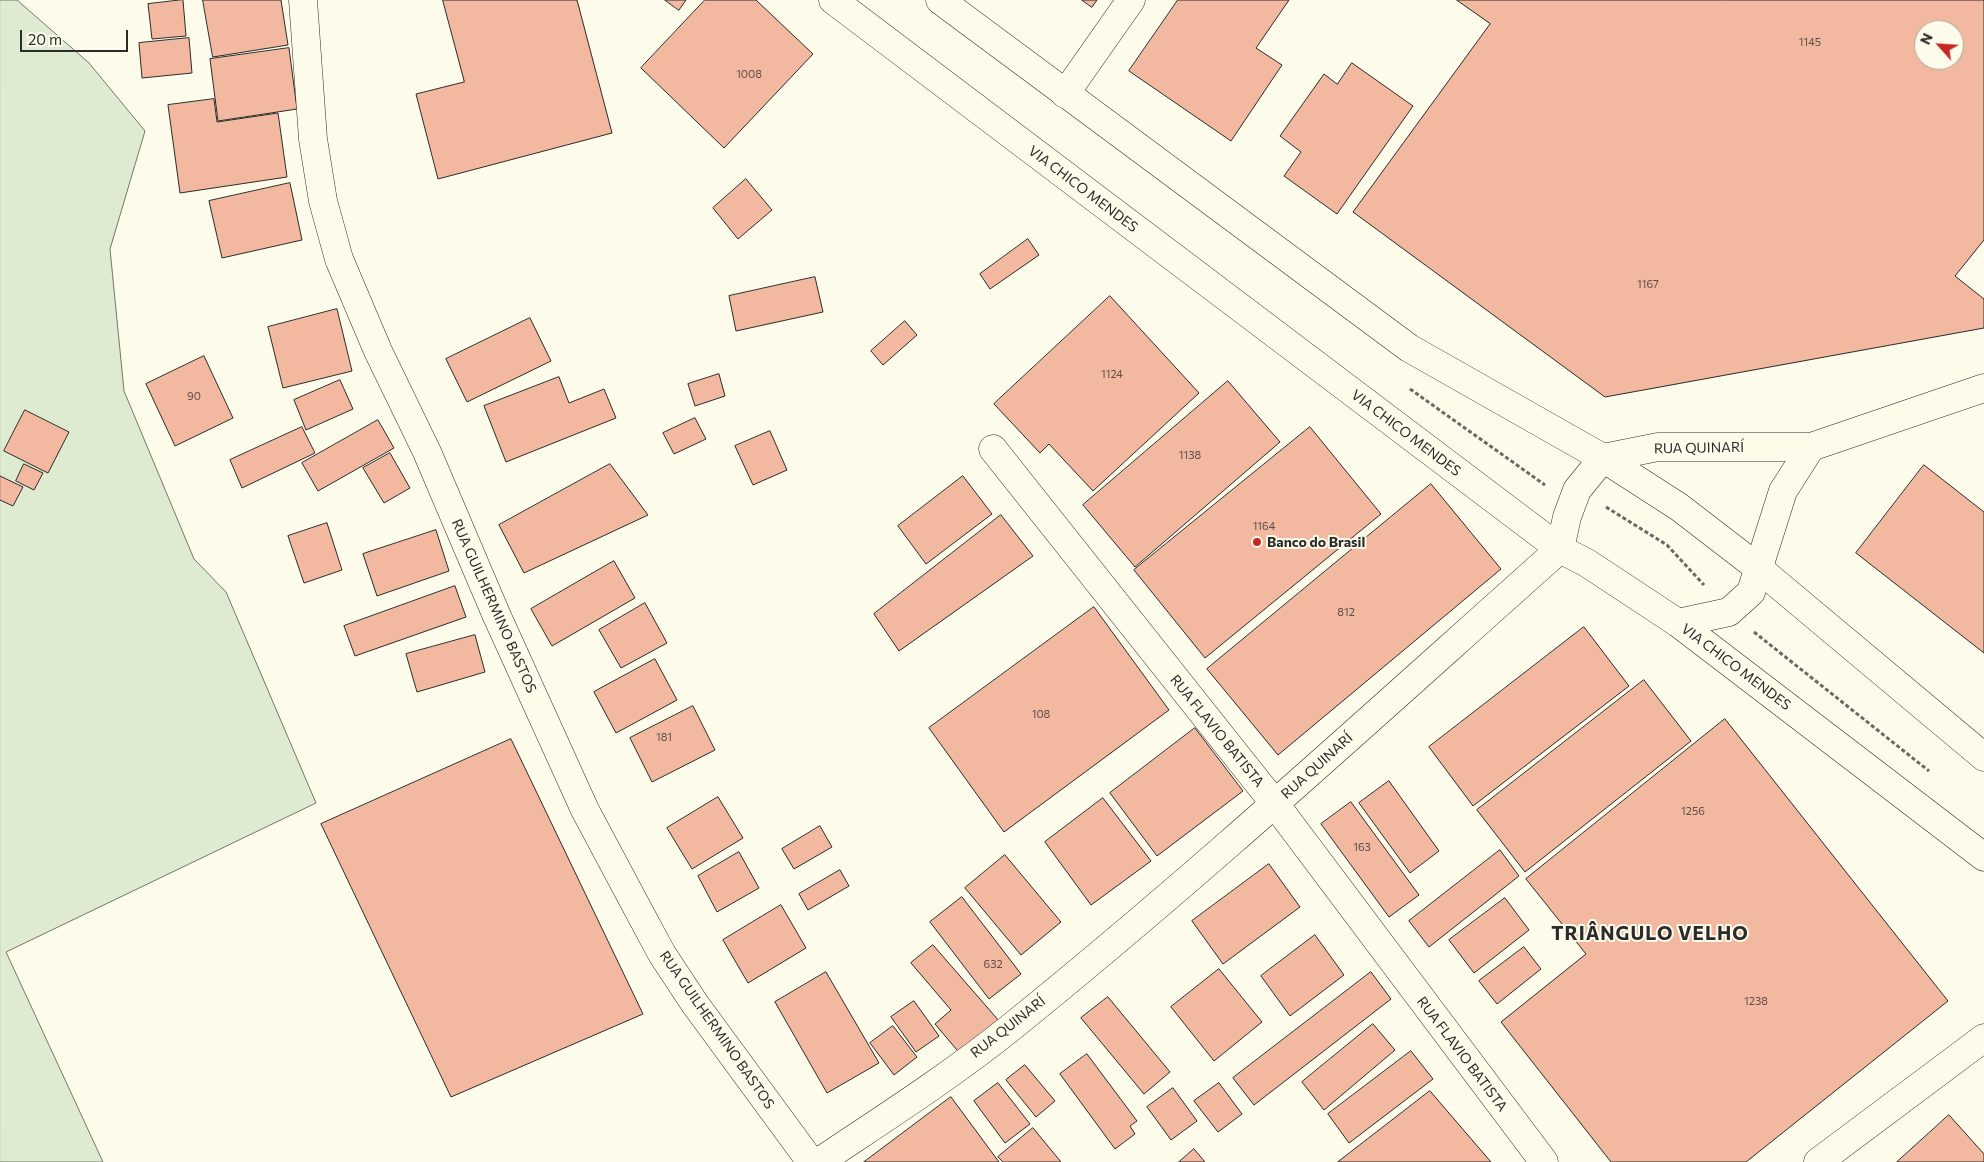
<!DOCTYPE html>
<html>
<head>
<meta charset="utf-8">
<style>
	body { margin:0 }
	#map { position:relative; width:1984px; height:1162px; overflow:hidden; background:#fdfbea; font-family:Commissioner,sans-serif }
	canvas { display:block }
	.north { position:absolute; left:1914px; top:20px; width:50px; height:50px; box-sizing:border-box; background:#fdfbea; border:1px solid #a9a89e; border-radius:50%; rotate:296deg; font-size:14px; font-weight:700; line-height:20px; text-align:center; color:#2b2b2b }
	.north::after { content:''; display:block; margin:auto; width:18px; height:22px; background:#c62828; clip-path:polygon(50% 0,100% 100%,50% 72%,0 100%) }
	.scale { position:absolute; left:20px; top:30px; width:108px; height:22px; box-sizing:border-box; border:2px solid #2b2b2b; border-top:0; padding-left:6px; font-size:15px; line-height:18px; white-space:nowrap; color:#2b2b2b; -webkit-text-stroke:4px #fdfbea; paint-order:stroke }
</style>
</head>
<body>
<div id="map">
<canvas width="1984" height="1162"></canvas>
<div class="north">N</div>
<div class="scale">20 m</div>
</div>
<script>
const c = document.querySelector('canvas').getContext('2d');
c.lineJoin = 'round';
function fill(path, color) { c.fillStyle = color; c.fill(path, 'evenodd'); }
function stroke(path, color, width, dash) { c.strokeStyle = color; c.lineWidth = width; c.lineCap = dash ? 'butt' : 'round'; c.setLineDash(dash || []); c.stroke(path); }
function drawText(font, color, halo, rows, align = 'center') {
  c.font = font + ' Commissioner,sans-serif'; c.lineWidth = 4; c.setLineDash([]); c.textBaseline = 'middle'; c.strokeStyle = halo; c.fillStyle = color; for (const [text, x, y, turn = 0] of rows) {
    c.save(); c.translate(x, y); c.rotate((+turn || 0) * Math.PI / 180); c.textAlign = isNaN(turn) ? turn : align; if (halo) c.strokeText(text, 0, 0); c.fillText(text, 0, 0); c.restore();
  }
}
const green = new Path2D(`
	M0,0H17L89,63L145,131L110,249L124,391L194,559L226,592L316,803L6,952L103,1162H0Z`);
fill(green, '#deebd1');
stroke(green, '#74746e', 1);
const building = new Path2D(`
	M183,0L186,36L152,39L148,4Z
	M203,0H281L288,45L213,57Z
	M443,0H577L612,133L438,179L416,94L464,82Z
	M665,0H686L679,10Z
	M705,0H756L813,54L724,148L641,68Z
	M1082,0H1097L1092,7Z
	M1178,0H1289L1256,48L1282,65L1231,141L1129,71Z
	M1457,0H1984V240L1955,276L1984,299V328L1605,397L1353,212L1490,24ZM1924,30H1954V60H1924Z
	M189,38L192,73L142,78L139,43Z
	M289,48L297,109L218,121L210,59Z
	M1352,63L1413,106L1337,214L1284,176L1301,152L1280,136L1324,74L1337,84Z
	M214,99L217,122L278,113L287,177L180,193L168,105Z
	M746,179L772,210L738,239L713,208Z
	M290,183L302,240L222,258L209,201Z
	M1028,239L1039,255L990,289L980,274Z
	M815,277L823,312L736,331L729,296Z
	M1110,296L1199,393L1093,491L1049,444L1040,453L994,404Z
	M337,309L352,371L283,388L268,327Z
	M530,318L551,361L467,402L446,359Z
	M905,321L917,335L883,365L871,351Z
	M204,356L233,418L175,446L146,384Z
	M719,374L725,396L695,406L688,384Z
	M559,377L569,403L604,389L616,418L506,462L484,406Z
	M340,380L353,409L306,430L294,400Z
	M1228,381L1280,442L1135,567L1083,505Z
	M25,410L69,432L48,473L4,451Z
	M695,418L706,439L674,454L663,433Z
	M378,420L394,448L318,491L302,463Z
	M302,427L315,453L242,488L230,460Z
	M1310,427L1381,514L1205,658L1134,570Z
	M770,431L787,470L753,485L735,446Z
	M390,453L410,488L384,503L363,468Z
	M24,464L43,473L34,490L16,481Z
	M610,464L648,515L524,573L499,525Z
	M1924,465L1984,512V653L1856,553Z
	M0,476L23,487L13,506L0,500Z
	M963,476L992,514L926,564L898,526Z
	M1431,484L1501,569L1278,755L1207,669Z
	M1001,515L1033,556L899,651L874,614Z
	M327,523L342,570L304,583L288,536Z
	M436,530L449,571L377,596L363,554Z
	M614,561L635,598L552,646L531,609Z
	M455,586L466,617L355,656L344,626Z
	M645,603L667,643L621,668L599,630Z
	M1094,607L1169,710L1004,832L929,728Z
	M1584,627L1629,686L1473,806L1429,747Z
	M475,635L485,672L417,692L406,654Z
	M655,659L677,700L616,733L594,692Z
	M1644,680L1691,741L1525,872L1477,810Z
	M693,706L715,750L652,782L630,738Z
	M1725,719L1948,1001L1746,1162H1611L1501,1022L1586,954L1526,879Z
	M1195,728L1243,791L1157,856L1110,793Z
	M511,739L643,1014L451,1097L321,824Z
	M1389,781L1439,851L1410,873L1359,803Z
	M718,797L743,838L692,869L667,828Z
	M1103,798L1151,861L1091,905L1045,842Z
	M1351,802L1419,895L1389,917L1321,824Z
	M820,826L832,847L794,869L782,849Z
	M1500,850L1519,876L1429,947L1409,921Z
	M739,852L759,888L717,912L698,876Z
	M1005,855L1061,922L1021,955L965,888Z
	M1269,864L1300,907L1223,964L1192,921Z
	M840,870L849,886L808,910L799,894Z
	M962,897L1021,974L989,999L930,922Z
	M1505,898L1529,930L1474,973L1449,940Z
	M781,905L806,948L748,983L723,940Z
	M1315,935L1344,975L1290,1016L1261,976Z
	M933,945L1000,1022L962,1056L935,1024L951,1010L911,963Z
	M1524,947L1541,969L1497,1004L1479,981Z
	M1219,969L1262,1022L1214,1061L1171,1007Z
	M826,972L879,1063L827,1093L775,1002Z
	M1371,972L1391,999L1254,1105L1233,1078Z
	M1108,997L1170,1072L1144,1094L1081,1018Z
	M914,1001L939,1036L916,1052L891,1017Z
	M1373,1024L1395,1050L1324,1110L1302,1082Z
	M893,1026L917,1057L894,1075L870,1043Z
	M1411,1051L1433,1079L1349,1143L1328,1114Z
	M1087,1054L1137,1121L1130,1126L1135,1134L1115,1149L1060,1074Z
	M1025,1065L1055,1101L1036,1117L1006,1080Z
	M998,1083L1030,1124L1005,1143L974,1101Z
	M1219,1083L1242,1114L1218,1132L1194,1101Z
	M1173,1088L1197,1121L1171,1140L1147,1107Z
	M1430,1091L1491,1162H1338Z
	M951,1097L999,1162H864Z
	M1949,1115L1984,1154V1162H1897Z
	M1033,1128L1061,1162H1003L998,1157Z
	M1194,1149L1205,1162H1179Z`);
fill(building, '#f2b8a0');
stroke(building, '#2b2b2b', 1);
const minor = new Path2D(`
	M303,0L313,139L323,201L339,259L378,351L427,452L496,614L585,810L641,915L662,954L695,1004L811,1162
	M1065,94L1131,0
	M993,449L1275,804L1544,1162
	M1678,623L1729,612L1751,592L1783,491L1811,447
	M819,1162C883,1119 949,1077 1009,1029C1199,876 1378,711 1560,549L1567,517L1577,490L1603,458L1658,447H1811L1984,388
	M1818,1162L1984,1038`);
const major = new Path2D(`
	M833,0L1560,549L1587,563L1678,623L1984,857
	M940,0L1409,348L1603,458L1679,507L1757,567L1984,757`);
stroke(minor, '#2b2b2b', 29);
stroke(major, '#2b2b2b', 29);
stroke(new Path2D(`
	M1410,389L1545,485
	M1606,507L1667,545L1704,585
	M1754,632L1929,771`), '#6a6964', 3, [4, 2.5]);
stroke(minor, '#fdfbea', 28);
stroke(major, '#fdfbea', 28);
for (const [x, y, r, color] of [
	[1257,542,5,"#c62828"]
]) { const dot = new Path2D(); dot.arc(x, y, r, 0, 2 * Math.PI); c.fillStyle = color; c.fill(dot); stroke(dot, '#fdfbea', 2); }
drawText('11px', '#5d4e48', null, [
	["1145",1810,42],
	["1008",749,74],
	["1167",1648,284],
	["1124",1112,374],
	["90",194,396],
	["1138",1190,455],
	["1164",1264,526],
	["812",1346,612],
	["108",1041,714],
	["181",664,737],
	["1256",1693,811],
	["163",1362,847],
	["632",993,964],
	["1238",1756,1001]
]);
drawText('14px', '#2b2b2b', '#fdfbea', [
	["VIA CHICO MENDES",1083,189,37],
	["VIA CHICO MENDES",1406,433,37],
	["RUA QUINARÍ",1699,448,-1],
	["RUA GUILHERMINO BASTOS",494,606,66],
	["VIA CHICO MENDES",1736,667,37],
	["RUA FLAVIO BATISTA",1217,731,51],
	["RUA QUINARÍ",1317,766,-42],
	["RUA QUINARÍ",1008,1027,-38],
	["RUA GUILHERMINO BASTOS",717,1030,55],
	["RUA FLAVIO BATISTA",1462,1054,53]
]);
drawText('bold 14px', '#2b2b2b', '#fdfbea', [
	["Banco do Brasil",1267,542]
], 'left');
c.letterSpacing = '1px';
drawText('bold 19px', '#2b2b2b', '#fdfbea', [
	["TRIÂNGULO VELHO",1650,934]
]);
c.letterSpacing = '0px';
</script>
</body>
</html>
